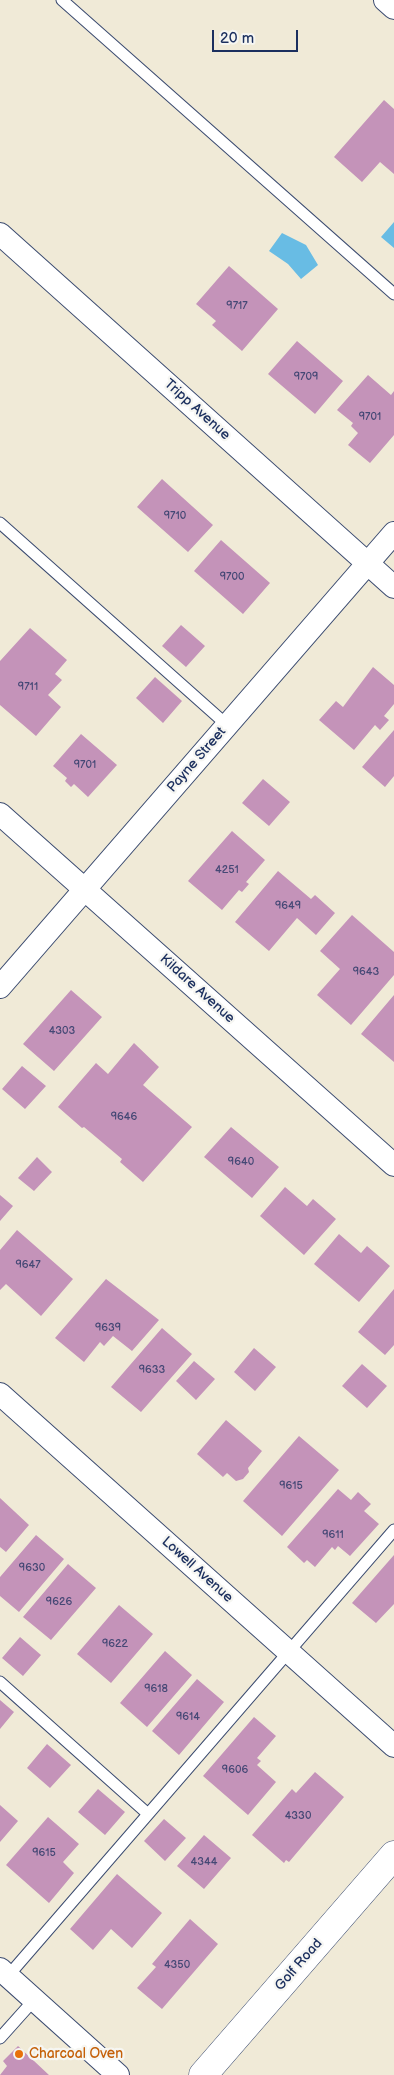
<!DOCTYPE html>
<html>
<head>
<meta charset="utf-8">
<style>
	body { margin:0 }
	#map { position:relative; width:394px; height:2075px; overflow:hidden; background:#f0ead7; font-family:"Balsamiq Sans",sans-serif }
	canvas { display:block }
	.scale { position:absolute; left:212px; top:30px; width:86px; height:22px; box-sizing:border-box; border:2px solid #1b2f5e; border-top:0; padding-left:6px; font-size:15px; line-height:18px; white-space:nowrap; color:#1b2f5e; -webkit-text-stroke:4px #f6f6f2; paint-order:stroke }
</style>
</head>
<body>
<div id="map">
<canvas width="394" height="2075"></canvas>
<div class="scale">20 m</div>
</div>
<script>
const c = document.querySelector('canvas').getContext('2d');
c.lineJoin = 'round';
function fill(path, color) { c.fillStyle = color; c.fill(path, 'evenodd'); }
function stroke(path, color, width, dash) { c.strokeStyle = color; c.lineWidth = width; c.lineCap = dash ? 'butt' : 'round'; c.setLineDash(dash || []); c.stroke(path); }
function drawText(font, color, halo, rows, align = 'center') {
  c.font = font + ' "Balsamiq Sans",sans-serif'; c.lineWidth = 4.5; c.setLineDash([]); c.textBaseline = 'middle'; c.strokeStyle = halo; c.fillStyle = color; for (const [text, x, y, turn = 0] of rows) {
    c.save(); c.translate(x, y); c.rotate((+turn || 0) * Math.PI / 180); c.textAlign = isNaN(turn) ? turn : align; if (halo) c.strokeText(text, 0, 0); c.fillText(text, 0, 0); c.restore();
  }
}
fill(new Path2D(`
	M394,222V248L381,237Z
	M282,233L306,245L318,265L301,279L288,264L269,251Z`), '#68bce4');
fill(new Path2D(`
	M384,100L394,109V174L380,162L362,182L334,157Z
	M229,266L278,309L242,351L212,325L216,321L196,304Z
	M297,341L343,381L315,414L268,374Z
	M368,375L391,395L394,391V435L370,463L348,445L358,433L351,426L353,423L337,410Z
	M162,479L213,525L188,552L137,507Z
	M221,540L270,583L243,614L194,571Z
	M181,625L205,646L186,667L162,646Z
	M30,628L67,660L55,674L62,680L48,695L61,707L36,736L0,705V661Z
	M373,667L394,685V704L384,716L389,720L380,730L375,725L354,750L319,720L336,701L343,707Z
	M155,677L182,701L163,723L136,698Z
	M394,730V776L385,787L362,767Z
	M81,734L117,765L88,797L74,784L71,787L65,781L67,778L53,766Z
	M263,779L290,802L269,826L242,803Z
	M232,831L265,860L246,882L249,884L242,892L239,890L222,910L188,881Z
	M278,871L311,899L315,895L335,913L316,935L297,918L269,951L235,922Z
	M352,915L394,952V975L351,1025L317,995L340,969L320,951Z
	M71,990L102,1017L54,1071L23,1044Z
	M394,995V1062L361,1034Z
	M134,1043L159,1067L143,1085L192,1127L143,1182L120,1162L122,1159L84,1127L82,1128L58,1107L96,1063L108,1074Z
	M22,1066L46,1086L25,1109L2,1089Z
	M231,1127L279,1167L252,1198L204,1157Z
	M37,1157L52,1172L34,1191L18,1178Z
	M285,1187L307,1206L313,1199L336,1219L304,1255L260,1216Z
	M0,1195L13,1206L0,1221Z
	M17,1230L73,1279L41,1316L6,1284L0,1290V1250Z
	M339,1234L361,1253L367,1246L390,1266L359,1302L314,1264Z
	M106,1279L159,1320L132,1351L113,1336L104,1346L100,1342L84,1362L55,1338Z
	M394,1289V1345L385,1355L358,1332Z
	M162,1328L192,1354L141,1412L111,1387Z
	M254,1348L276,1367L255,1391L234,1372Z
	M194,1361L215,1379L196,1400L176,1381Z
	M362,1364L387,1386L367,1408L342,1386Z
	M226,1420L262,1451L248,1468L249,1472L243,1479L236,1481L227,1473L223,1477L197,1454Z
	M299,1436L339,1470L282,1536L243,1501Z
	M338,1489L351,1500L358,1492L371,1504L364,1511L379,1524L350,1556L338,1546L335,1550L332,1547L315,1567L307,1560L304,1563L287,1547Z
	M0,1498L29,1525L6,1552L0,1547Z
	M36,1535L64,1559L19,1612L0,1596V1577Z
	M394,1555V1604L376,1623L352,1603Z
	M68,1564L96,1588L51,1640L23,1617Z
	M119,1605L153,1634L111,1683L77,1654Z
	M20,1637L41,1655L23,1676L2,1658Z
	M165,1651L192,1675L147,1727L120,1703Z
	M197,1679L224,1702L179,1755L152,1731Z
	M0,1700L14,1712L0,1729Z
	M254,1717L276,1736L257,1758L261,1761L257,1765L276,1782L248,1815L203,1776Z
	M47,1744L71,1765L50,1788L27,1768Z
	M315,1772L344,1797L289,1862L286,1860L284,1863L252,1835L292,1789L296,1793Z
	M98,1789L125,1812L105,1835L78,1812Z
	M0,1805L18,1821L0,1842Z
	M48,1817L79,1844L63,1862L74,1873L49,1903L6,1865Z
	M164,1819L186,1838L165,1861L144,1841Z
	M204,1835L231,1858L204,1889L177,1866Z
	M117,1874L162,1913L132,1948L111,1929L93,1950L70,1929Z
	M190,1919L218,1944L162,2009L137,1988L156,1967L152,1964Z
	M18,2046L49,2075H0L7,2066L3,2061Z`), '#c493b9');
const lane = new Path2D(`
	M62,0L394,294
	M0,523L227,725
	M0,1682L148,1814
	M8,1976L394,1530
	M0,2038L34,2000`);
const street = new Path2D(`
	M385,0L394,8
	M0,234L394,587
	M0,814L394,1165
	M0,987L394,533
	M0,1394L394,1746
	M0,1969L118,2075`);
const secondary = new Path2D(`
	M203,2075L394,1855`);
stroke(lane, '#3b4b70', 13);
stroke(street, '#3b4b70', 24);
stroke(secondary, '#3b4b70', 29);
stroke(lane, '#fff', 11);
stroke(street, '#fff', 22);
stroke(secondary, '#fff', 28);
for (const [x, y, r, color] of [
	[19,2054,5,"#e8710a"]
]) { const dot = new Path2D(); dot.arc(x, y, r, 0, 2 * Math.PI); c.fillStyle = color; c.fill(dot); stroke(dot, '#f6f6f2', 2); }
drawText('11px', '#454875', null, [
	["9717",237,306],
	["9709",306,377],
	["9701",370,417],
	["9710",175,516],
	["9700",232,577],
	["9711",28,687],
	["9701",85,765],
	["4251",227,870],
	["9649",288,906],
	["9643",366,972],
	["4303",62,1031],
	["9646",124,1117],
	["9640",241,1162],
	["9647",28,1265],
	["9639",108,1328],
	["9633",152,1370],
	["9615",291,1486],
	["9611",333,1535],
	["9630",32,1568],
	["9626",59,1602],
	["9622",115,1644],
	["9618",156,1689],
	["9614",188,1717],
	["9606",235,1770],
	["4330",298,1816],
	["9615",44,1853],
	["4344",204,1862],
	["4350",177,1965]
]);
drawText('14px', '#1b2f5e', '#f6f6f2', [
	["Tripp Avenue",197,410,42],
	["Payne Street",197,760,-49],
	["Kildare Avenue",197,989,42],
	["Lowell Avenue",197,1570,42],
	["Golf Road",299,1965,-49]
]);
drawText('14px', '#c56008', '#f6f6f2', [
	["Charcoal Oven",29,2054]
], 'left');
</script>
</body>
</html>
